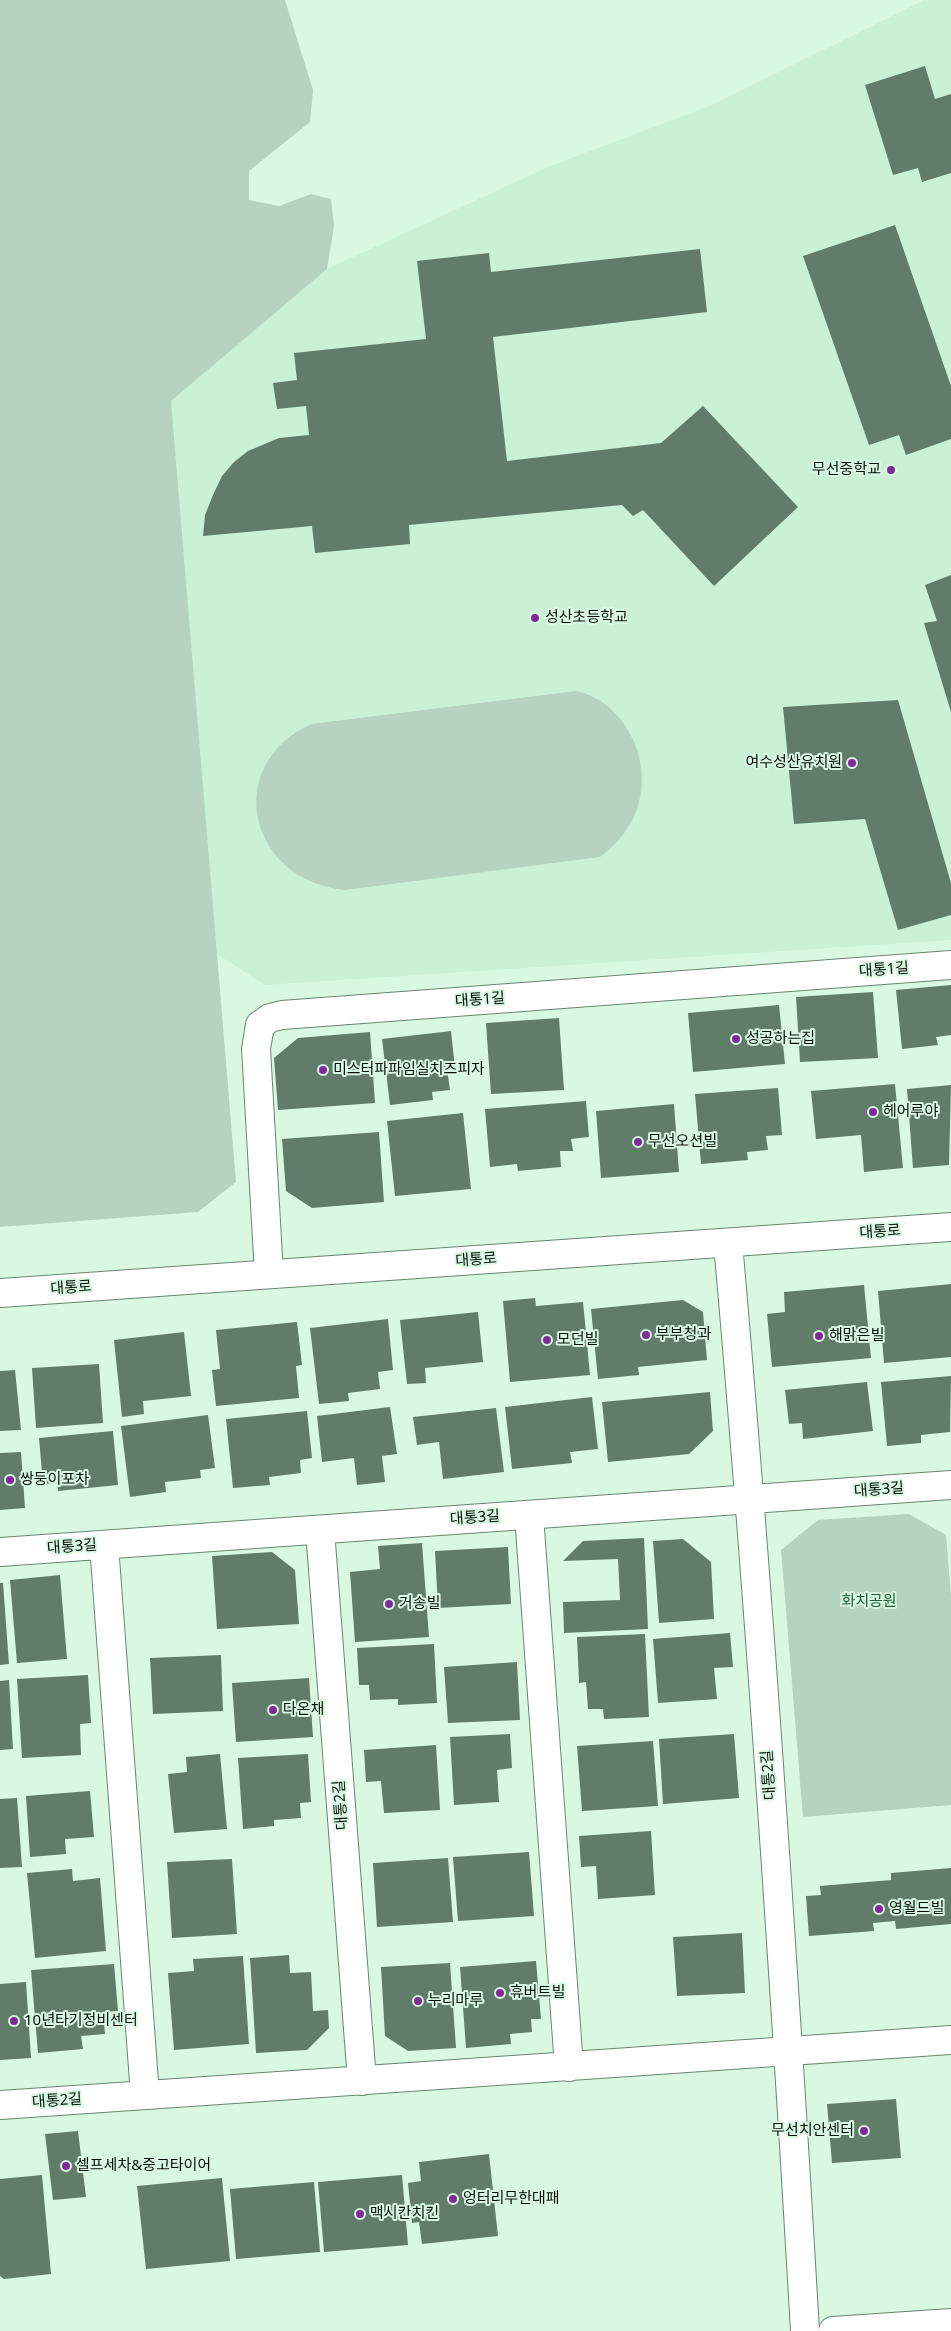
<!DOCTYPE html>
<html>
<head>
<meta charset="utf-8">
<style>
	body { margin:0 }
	canvas { display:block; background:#d9f8e2 }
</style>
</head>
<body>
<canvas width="951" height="2331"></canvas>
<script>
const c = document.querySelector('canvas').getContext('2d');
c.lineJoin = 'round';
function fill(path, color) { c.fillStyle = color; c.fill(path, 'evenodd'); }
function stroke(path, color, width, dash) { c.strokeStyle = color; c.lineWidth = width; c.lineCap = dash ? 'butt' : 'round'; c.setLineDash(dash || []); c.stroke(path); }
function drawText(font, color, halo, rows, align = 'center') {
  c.font = font + ' "Noto Sans","Noto Sans KR",sans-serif'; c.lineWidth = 4; c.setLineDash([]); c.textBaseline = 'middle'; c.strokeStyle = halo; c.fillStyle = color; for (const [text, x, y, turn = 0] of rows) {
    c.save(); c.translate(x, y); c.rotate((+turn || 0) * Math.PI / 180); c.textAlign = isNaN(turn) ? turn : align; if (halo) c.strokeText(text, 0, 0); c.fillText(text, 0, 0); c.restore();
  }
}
fill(new Path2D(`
	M924,0H951V940L265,985L217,954L171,401L327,269L550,166L712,105Z`), '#caf1d5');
fill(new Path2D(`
	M0,0H285L313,90L310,122L249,171V200L279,206L311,194L331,199L334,226L327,269L171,401L236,1182L198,1212L0,1227Z
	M576,691C624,701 653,759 638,806C632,827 617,844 600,857L345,890C249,881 221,766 311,724Z
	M909,1514L946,1535L951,1595V1805L803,1817L781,1550L818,1520Z`), '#b6d3bf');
fill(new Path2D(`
	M925,66L935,99L951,94V173L922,182L918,168L893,175L865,85Z
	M895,225L951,386V439L906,455L899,435L869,445L803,256Z
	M700,249L707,312L493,337L507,461L661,443L703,406L798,507L714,586L643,510L633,516L622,505L409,525L410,544L315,553L312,526L203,536L205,515L213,495L222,476L234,462L248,451L279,438L309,435L306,406L277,409L273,383L297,380L294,353L426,339L417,261L489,253L491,272Z
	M951,575V712L924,623L937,621L925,585Z
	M898,700L951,883V915L898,930L865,819L794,824L783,707Z
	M951,985V1035L936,1037L938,1045L902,1049L896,990Z
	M873,992L878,1058L800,1062L796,997Z
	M779,1005L785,1064L693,1072L688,1013Z
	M559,1018L564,1090L491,1094L486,1023Z
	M451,1031L455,1068L447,1069L450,1090L432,1092L433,1100L390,1105L382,1039Z
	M370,1032L375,1103L278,1110L274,1058L298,1038Z
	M895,1084L903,1168L864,1172L861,1135L816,1139L811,1091Z
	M951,1085L949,1165L913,1168L907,1089Z
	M778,1088L782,1135L766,1136L768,1150L747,1152L748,1160L701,1164L695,1094Z
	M586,1101L589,1137L571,1139L573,1151H560L561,1167L518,1171L517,1164L490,1167L485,1109Z
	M674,1104L679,1172L601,1178L596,1111Z
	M463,1113L471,1189L395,1196L387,1121Z
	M379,1132L384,1202L312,1208L286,1191L282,1139Z
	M951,1284V1357L884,1363L878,1291Z
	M864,1285L871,1358L772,1367L767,1314L785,1312L784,1292Z
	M535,1298L536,1306L583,1302L590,1375L510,1382L503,1301Z
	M683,1300L703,1312L707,1360L638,1367L639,1375L598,1379L591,1309Z
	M478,1312L483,1362L425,1368L426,1383L407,1384L400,1320Z
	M388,1319L393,1370L378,1372L380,1389L348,1393L349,1401L319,1404L310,1328Z
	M297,1322L302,1365L296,1366L299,1398L216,1406L212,1370L220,1369L216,1330Z
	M184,1332L191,1396L143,1401L144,1414L122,1417L114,1340Z
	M99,1364L103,1423L36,1428L32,1368Z
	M15,1370L21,1430L0,1431V1371Z
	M951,1376L950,1432L921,1435V1443L887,1446L881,1382Z
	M867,1382L873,1431L803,1439L802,1423L789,1424L785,1390Z
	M710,1392L713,1431L689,1454L608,1462L602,1402Z
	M592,1397L598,1449L570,1452L572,1463L512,1469L505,1407Z
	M390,1407L397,1454L382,1456L385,1482L357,1485L354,1458L322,1462L317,1416Z
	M496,1408L504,1472L443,1479L439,1442L417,1445L413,1417Z
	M307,1411L312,1458L300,1460L301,1473L269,1477L270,1485L233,1488L226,1419Z
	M208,1415L215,1468L200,1470L201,1478L165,1482L166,1492L130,1497L121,1426Z
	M113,1431L118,1485L58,1491L57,1483L43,1484L39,1438Z
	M21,1452L25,1508L0,1510V1453Z
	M644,1538L648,1629L564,1633L563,1602L620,1600L618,1559L563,1561L583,1541Z
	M683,1539L711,1562L714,1619L659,1623L653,1541Z
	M422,1543L429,1637L355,1642L350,1572L380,1569L378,1546Z
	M508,1547L511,1604L438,1608L435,1551Z
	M272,1552L295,1570L299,1624L217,1629L212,1556Z
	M60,1575L67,1659L17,1663L10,1580Z
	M0,1583H3L9,1664L0,1665Z
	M730,1633L733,1667L714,1668L717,1699L658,1703L653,1639Z
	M645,1634L649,1717L604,1719L603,1709H588L586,1682L579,1683L577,1637Z
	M434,1644L437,1703L398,1705V1699L370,1700L369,1685H359L357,1648Z
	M221,1655L223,1711L153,1714L150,1658Z
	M517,1662L520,1720L448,1723L444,1667Z
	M88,1675L91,1723L80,1724L81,1755L22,1758L17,1679Z
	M309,1678L313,1737L236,1742L232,1683Z
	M9,1680L13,1749L0,1750V1681Z
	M510,1734L512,1768L497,1770L499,1802L454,1805L450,1737Z
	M734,1734L739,1798L663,1804L659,1739Z
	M653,1741L658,1806L582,1811L577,1746Z
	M436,1745L440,1810L384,1813L381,1781L366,1782L364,1750Z
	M220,1754L227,1829L174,1833L168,1774L187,1772L186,1757Z
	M308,1754L311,1802L300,1803L301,1818L274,1820V1826L243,1829L238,1758Z
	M90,1791L94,1837L65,1839L66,1854L30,1857L26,1796Z
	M17,1798L22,1867L0,1868V1799Z
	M651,1831L655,1895L598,1899L596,1866L581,1867L579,1836Z
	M529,1852L534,1916L458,1921L453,1857Z
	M448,1858L453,1922L377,1927L373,1863Z
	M232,1859L237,1934L172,1938L167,1862Z
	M951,1868V1924L896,1929L895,1921L873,1923L874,1931L809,1936L806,1896L821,1895L820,1886L891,1880V1873Z
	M72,1869L73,1881L100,1878L106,1951L35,1958L27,1873Z
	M742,1933L745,1993L677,1996L673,1937Z
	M289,1955L290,1973L311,1972L313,2011L328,2010L329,2028L307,2050L256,2053L250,1958Z
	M243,1956L249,2044L174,2050L168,1973L194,1971L193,1959Z
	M536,1961L541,2019H531L532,2032L510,2034L511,2044L466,2048L460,1967Z
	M450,1963L456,2048L408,2051L385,2036L381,1967Z
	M114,1964L118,2011L103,2012L105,2034L81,2036L83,2049L38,2053L31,1970Z
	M26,1982L31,2058L0,2060V1984Z
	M896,2099L901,2158L832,2163L827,2104Z
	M78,2131L86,2197L53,2200L45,2134Z
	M489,2154L498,2236L422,2244L419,2222L412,2223L408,2183L421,2181L419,2162Z
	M42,2175L51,2274L4,2279L0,2276V2179Z
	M402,2175L408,2245L324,2252L318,2182Z
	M222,2178L230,2261L146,2269L137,2186Z
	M314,2182L320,2252L236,2259L230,2189Z`), '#617d6a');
const minor = new Path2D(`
	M728,1243C760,1605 784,1968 805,2331
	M269,1274L256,1049L260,1025L270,1018L282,1015L951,965
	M0,1293L951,1227
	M529,1515L569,2067
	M320,1530L362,2081
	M104,1545L145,2095
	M0,1552L951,1485
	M0,2105L951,2040`);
const tertiary = new Path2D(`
	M833,2331L951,2323`);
stroke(minor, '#698571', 30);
stroke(tertiary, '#698571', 30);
stroke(minor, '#fff', 28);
stroke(tertiary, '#fff', 28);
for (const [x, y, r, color] of [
	[891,470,5,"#802a99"],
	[535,618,5,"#802a99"],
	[852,763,5,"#802a99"],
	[736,1039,5,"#802a99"],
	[323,1070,5,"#802a99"],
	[873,1112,5,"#802a99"],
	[638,1142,5,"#802a99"],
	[646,1335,5,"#802a99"],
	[819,1336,5,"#802a99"],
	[547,1340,5,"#802a99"],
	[10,1480,5,"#802a99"],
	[389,1604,5,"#802a99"],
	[273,1710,5,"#802a99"],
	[879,1909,5,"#802a99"],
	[500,1993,5,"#802a99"],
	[418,2001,5,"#802a99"],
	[14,2021,5,"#802a99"],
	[864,2131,5,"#802a99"],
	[66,2166,5,"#802a99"],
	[453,2199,5,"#802a99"],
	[360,2214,5,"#802a99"]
]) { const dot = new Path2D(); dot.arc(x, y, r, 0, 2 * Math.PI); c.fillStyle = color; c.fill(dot); stroke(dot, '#d9f8e2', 2); }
drawText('15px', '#061009', '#d9f8e2', [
	["무선중학교",881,470,"right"],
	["성산초등학교",545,618],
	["여수성산유치원",842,763,"right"],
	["성공하는집",746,1039],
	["미스터파파임실치즈피자",333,1070],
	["헤어루야",883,1112],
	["무선오션빌",648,1142],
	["부부청과",656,1335],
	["해맑은빌",829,1336],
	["모던빌",557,1340],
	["쌍둥이포차",20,1480],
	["거송빌",399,1604],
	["다온채",283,1710],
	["영월드빌",889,1909],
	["휴버트빌",510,1993],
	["누리마루",428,2001],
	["10년타기정비센터",24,2021],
	["무선치안센터",854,2131,"right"],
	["셀프세차&중고타이어",76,2166],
	["엉터리무한대패",463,2199],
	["맥시칸치킨",370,2214]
], 'left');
drawText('15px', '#061009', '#d9f8e2', [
	["대통1길",884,970,-4],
	["대통1길",480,1000,-4],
	["대통로",880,1232,-4],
	["대통로",476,1260,-4],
	["대통로",71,1288,-4],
	["대통3길",879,1490,-4],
	["대통3길",475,1518,-4],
	["대통3길",72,1547,-4],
	["대통2길",769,1775,-94],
	["대통2길",341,1805,-94],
	["대통2길",57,2101,-4]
]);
drawText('15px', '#1e5d38', '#d9f8e2', [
	["화치공원",869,1602]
]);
</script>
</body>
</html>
